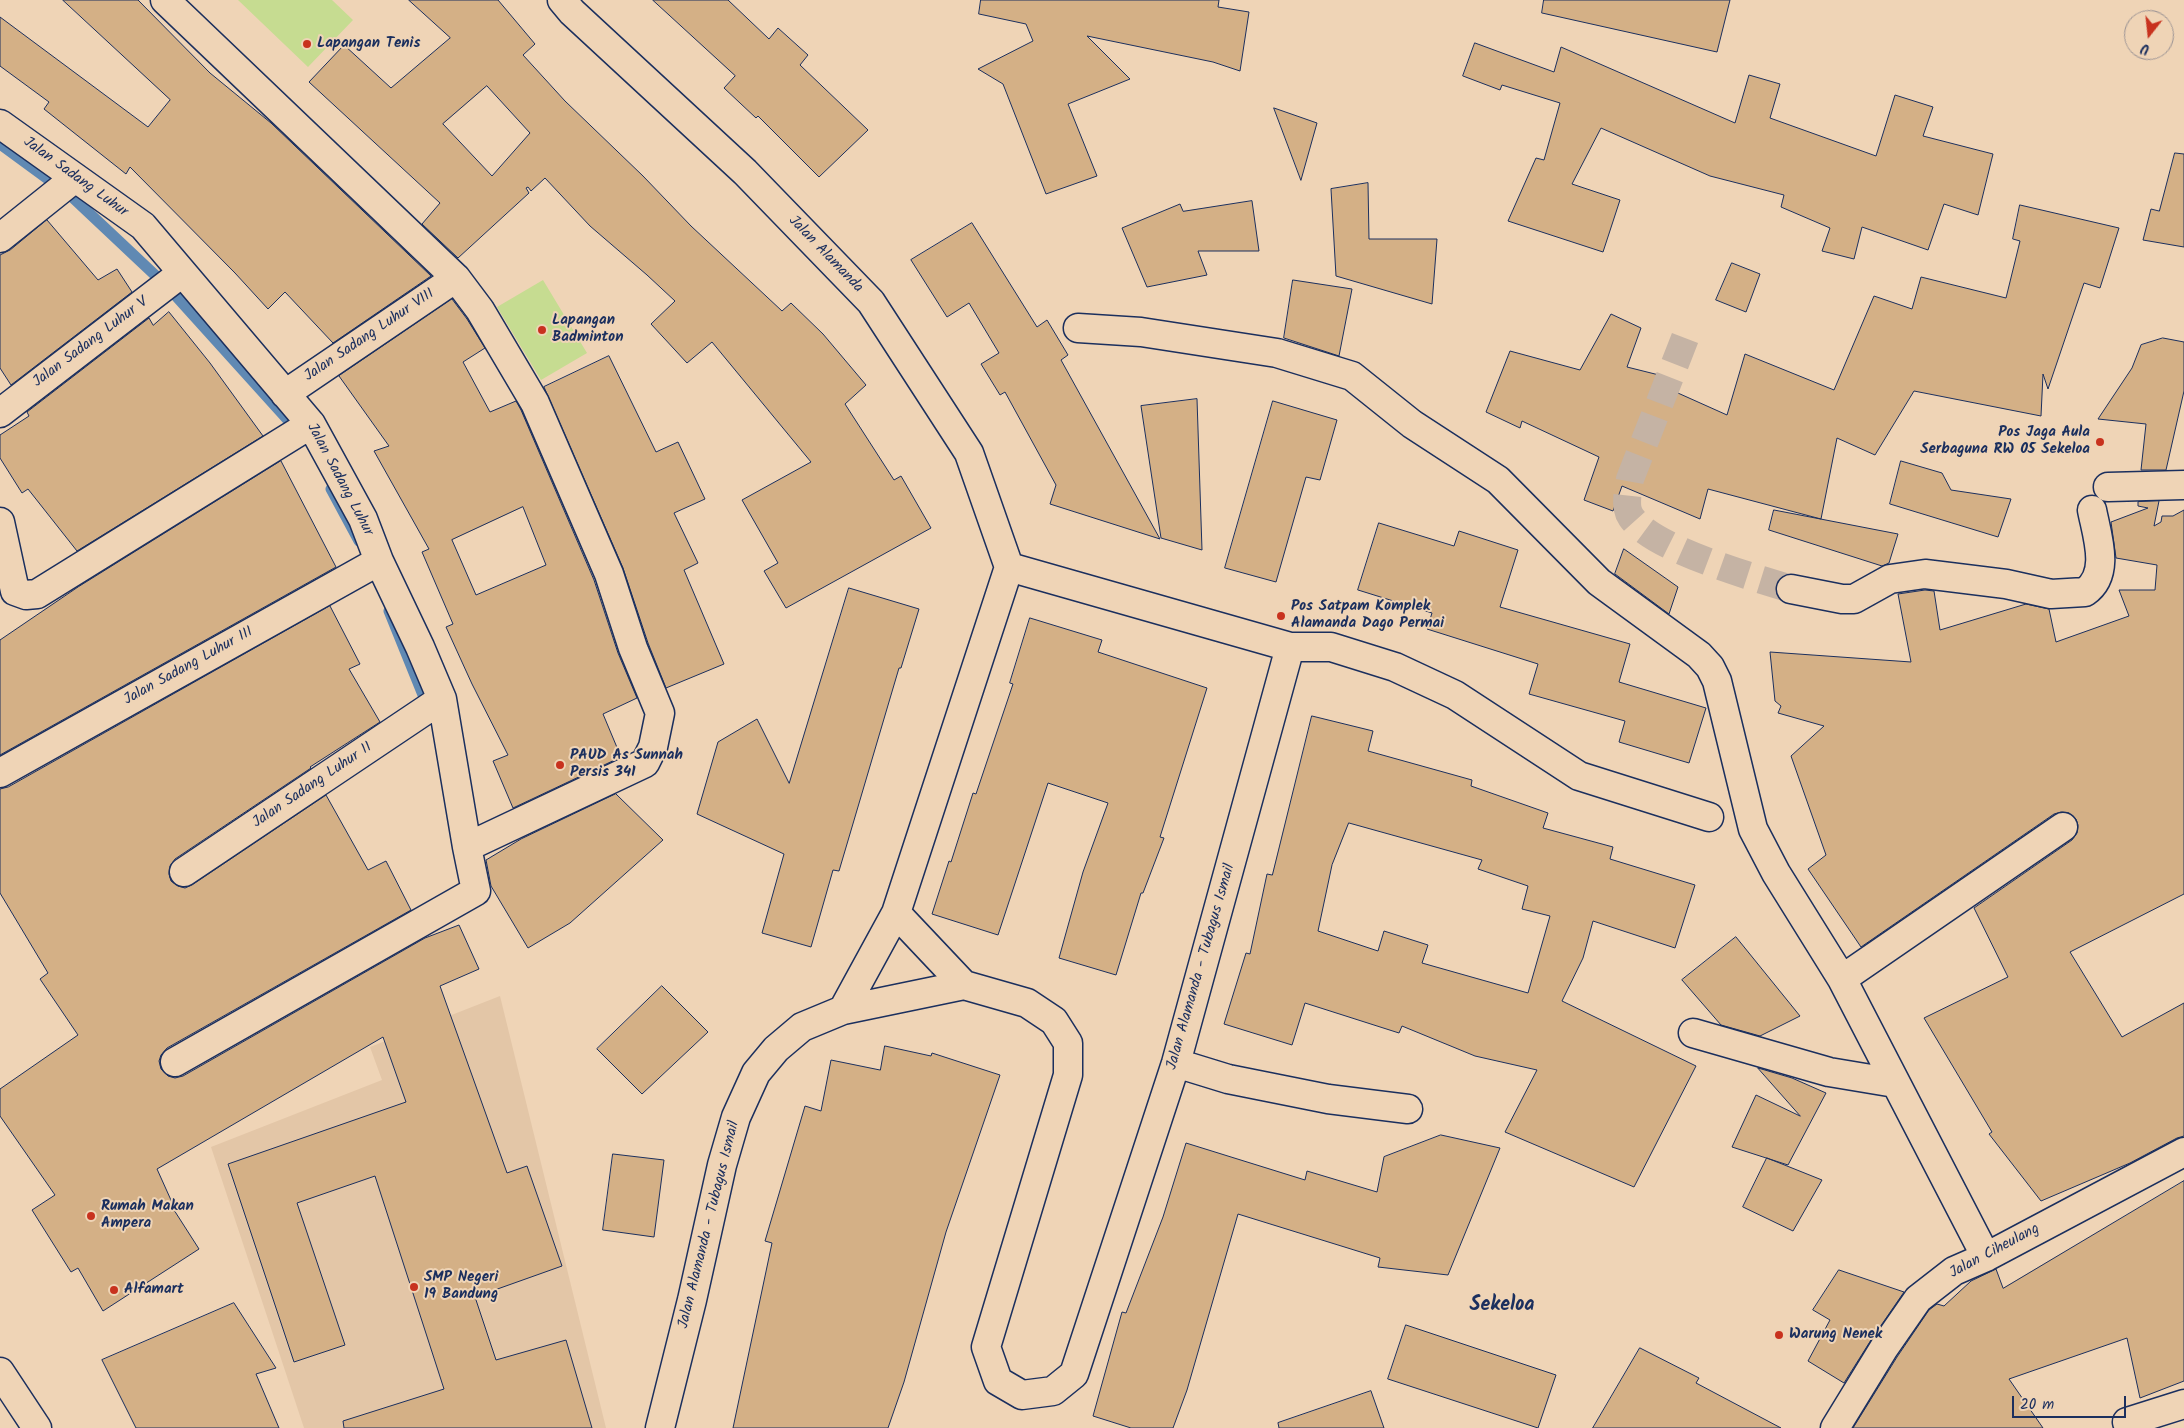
<!DOCTYPE html>
<html>
<head>
<meta charset="utf-8">
<style>
	body { margin:0 }
	#map { position:relative; width:2184px; height:1428px; overflow:hidden; background:#efd4b6; font-family:Kalam,sans-serif }
	canvas { display:block }
	.north { position:absolute; left:2124px; top:10px; width:50px; height:50px; box-sizing:border-box; background:#efd4b6; border:1px solid #9a9293; border-radius:50%; rotate:196deg; font-size:14px; font-weight:700; line-height:20px; text-align:center; color:#1b2f5e }
	.north::after { content:''; display:block; margin:auto; width:18px; height:22px; background:#c8321e; clip-path:polygon(50% 0,100% 100%,50% 72%,0 100%) }
	.scale { position:absolute; left:2012px; top:1396px; width:114px; height:22px; box-sizing:border-box; border:2px solid #1b2f5e; border-top:0; padding-left:6px; font-size:15px; line-height:18px; white-space:nowrap; color:#1b2f5e; -webkit-text-stroke:4px #efd4b6; paint-order:stroke }
</style>
</head>
<body>
<div id="map">
<canvas width="2184" height="1428"></canvas>
<div class="north">U</div>
<div class="scale">20 m</div>
</div>
<script>
const c = document.querySelector('canvas').getContext('2d');
c.lineJoin = 'round';
function fill(path, color) { c.fillStyle = color; c.fill(path, 'evenodd'); }
function stroke(path, color, width, dash) { c.strokeStyle = color; c.lineWidth = width; c.lineCap = dash ? 'butt' : 'round'; c.setLineDash(dash || []); c.stroke(path); }
function drawText(font, color, halo, rows, align = 'center') {
  c.font = font + ' Kalam,sans-serif'; c.lineWidth = 4; c.setLineDash([]); c.textBaseline = 'middle'; c.strokeStyle = halo; c.fillStyle = color; for (const [text, x, y, turn = 0] of rows) {
    c.save(); c.translate(x, y); c.rotate((+turn || 0) * Math.PI / 180); c.textAlign = isNaN(turn) ? turn : align; if (halo) c.strokeText(text, 0, 0); c.fillText(text, 0, 0); c.restore();
  }
}
fill(new Path2D(`
	M500,996L606,1428H304L211,1147L382,1080L370,1047Z`), '#e3c6a7');
fill(new Path2D(`
	M238,0H332L353,20L308,67Z
	M543,280L587,353L541,380L497,307Z`), '#c6dc91');
stroke(new Path2D(`
	M0,144L52,182
	M70,195L156,276
	M176,296L288,420
	M331,489L359,541
	M389,611L423,695`), '#6089b3', 11);
const building = new Path2D(`
	M63,0H138L210,73L271,123L431,276L333,343L285,292L268,309L235,273L130,167L126,174L44,109L49,102L0,66V17L148,127L170,100Z
	M409,0H498L535,44L523,55L565,101L643,176L691,226L782,311L791,303L823,334L866,385L845,404L894,480L901,476L931,528L786,608L764,571L778,563L742,500L811,462L712,342L687,363L651,324L675,301L647,275L590,226L545,178L531,191L528,187L526,188L529,193L458,258L422,224L440,203L309,82L344,45L391,88L450,38ZM487,86L530,133L492,176L443,124Z
	M653,0H728L769,39L778,28L808,55L800,65L868,130L819,177L758,116L756,118L724,88L735,76Z
	M981,0H1219L1218,7L1249,12L1240,71L1213,62L1087,36L1130,79L1068,104L1097,176L1046,194L1003,84L978,69L1033,41L1026,24L979,14Z
	M1544,0H1730L1717,52L1542,13Z
	M1475,43L1554,72L1561,47L1735,123L1749,75L1780,84L1770,118L1876,156L1895,95L1933,107L1923,136L1993,154L1978,215L1944,204L1928,250L1862,227L1854,259L1822,251L1830,228L1781,207L1784,195L1710,176L1601,128L1572,184L1620,200L1603,252L1508,221L1536,158L1544,160L1560,103L1502,85L1500,90L1463,76Z
	M1274,108L1317,123L1301,180Z
	M2175,153L2184,154V247L2143,240L2151,209L2159,211Z
	M1368,183L1369,239H1437L1432,304L1336,276L1331,189Z
	M1252,201L1259,251H1198L1207,275L1147,287L1122,228L1180,204L1183,211Z
	M2020,205L2119,228L2100,288L2084,283L2048,389L2043,374L2041,416L1914,391L1875,455L1837,438L1821,519L1708,489L1700,519L1622,486L1613,511L1584,500L1599,457L1522,421L1520,428L1486,412L1510,351L1580,370L1611,314L1641,328L1627,367L1663,376L1660,385L1727,415L1745,354L1834,390L1874,296L1912,309L1921,277L2006,298L2020,241L2013,239Z
	M47,220L98,280L117,269L132,292L11,385L0,368V255L10,250Z
	M972,223L1037,327L1047,320L1068,355L1061,360L1160,539L1050,504L1056,485L1005,392L1000,395L981,364L999,353L969,303L947,317L911,260Z
	M1732,263L1760,274L1746,312L1716,300Z
	M1293,280L1352,289L1339,356L1284,338Z
	M452,299L467,319L485,348L463,362L490,412L516,401L521,410L594,580L618,653L637,698L603,714L621,757L513,808L493,761L508,755L472,684L446,627L453,624L422,552L429,549L374,451L389,446L339,376ZM523,507L546,565L476,595L452,540Z
	M169,312L210,363L263,436L77,551L28,489L22,493L0,458V435L29,416L27,412L149,318L153,325Z
	M2163,338L2184,342V391L2166,470H2141L2146,424L2098,419L2132,368L2141,345Z
	M609,356L656,452L678,442L705,499L674,513L698,563L684,570L724,664L666,688L648,643L623,568L544,387Z
	M1197,399L1202,550L1161,538L1141,406Z
	M1273,401L1337,420L1320,480L1306,477L1276,582L1225,568Z
	M281,461L336,567L0,755V640L78,587Z
	M1901,461L1942,473L1951,490L2011,499L1998,537L1890,504Z
	M2159,501L2154,526L2161,522L2162,516H2173L2184,510V894L2070,952L2122,1037L2184,1003V1136L2177,1138L2130,1163L2041,1201L1989,1134L1992,1132L1924,1018L2008,977L1974,908L2072,840L2077,833L2078,825L2076,819L2069,813L2061,812L2054,814L1861,947L1808,869L1826,855L1791,756L1824,726L1778,713L1781,706L1775,701L1770,652L1911,662L1898,594L1925,590L1934,591L1940,630L2026,604L2049,609L2056,642L2129,616L2119,590H2155L2157,565L2116,558L2111,522L2148,508L2138,506V502Z
	M1774,510L1898,534L1889,563L1882,566L1769,530Z
	M1379,523L1454,546L1459,531L1518,550L1500,607L1630,644L1619,682L1706,708L1689,763L1619,742L1625,721L1529,694L1538,664L1427,629L1432,613L1358,590Z
	M1624,549L1678,587L1669,614L1615,574Z
	M849,588L919,609L901,668H899L839,871L833,870L811,947L762,933L784,854L697,814L718,742L757,719L789,783Z
	M330,606L360,664L349,669L380,722L310,767L311,768L175,859L170,866L169,874L171,881L178,886L185,888L192,885L326,795L368,870L386,861L411,910L167,1048L161,1055L159,1061L161,1069L168,1076L175,1078L183,1076L425,938L459,925L479,969L440,986L507,1173L527,1166L562,1266L475,1297L496,1360L566,1340L592,1428H344L343,1421L444,1389L375,1176L297,1203L345,1345L294,1362L228,1164L406,1102L383,1037L157,1169L175,1209L174,1210L199,1249L103,1311L78,1268L71,1272L32,1210L55,1195L0,1116V1089L78,1035L40,979L48,973L0,893V789L8,787Z
	M1030,618L1102,640L1098,652L1207,688L1160,837L1164,838L1143,893H1141L1116,975L1059,958L1083,872L1108,803L1048,783L998,935L932,914L949,861L951,862L973,793L976,794L1013,684L1010,683Z
	M1312,716L1373,731L1368,751L1472,780L1471,786L1548,813L1543,828L1613,847L1610,859L1695,885L1675,948L1593,921L1583,958L1562,1001L1696,1066L1634,1187L1505,1132L1537,1070L1475,1056L1402,1026L1399,1033L1305,1003L1292,1045L1224,1024L1246,953L1250,954L1267,874L1272,875ZM1349,823L1482,860L1478,869L1528,886L1522,909L1550,916L1528,993L1422,963L1428,945L1384,931L1378,951L1318,931L1332,865Z
	M616,794L663,840L570,923L528,948L491,886L486,860L521,839Z
	M1736,937L1800,1016L1760,1036L1721,1025L1682,980Z
	M662,986L708,1032L642,1094L597,1049Z
	M885,1046L931,1056L932,1053L1000,1075L946,1232L904,1382L888,1428H733L772,1243L765,1241L805,1106L821,1111L831,1060L880,1070Z
	M1758,1068L1792,1078L1826,1093L1788,1165L1732,1147L1756,1095L1800,1116Z
	M1441,1135L1500,1148L1448,1275L1378,1267L1380,1258L1238,1214L1187,1390L1173,1428H1131L1093,1416L1122,1312L1126,1313L1163,1217L1186,1143L1305,1180L1307,1171L1377,1192L1384,1157Z
	M613,1154L664,1160L654,1237L603,1230Z
	M1767,1158L1822,1180L1793,1231L1743,1207Z
	M2184,1181V1381L2140,1398L2127,1338L2009,1379L2043,1428H1853L1897,1357L1929,1310L1937,1304L1944,1306L1971,1281L1996,1269L2003,1288Z
	M1839,1270L1904,1292L1871,1340L1844,1383L1808,1361L1830,1320L1813,1310Z
	M234,1303L276,1368L256,1374L279,1428H136L102,1360Z
	M1406,1325L1556,1375L1538,1428L1388,1379Z
	M1640,1348L1699,1378L1696,1383L1781,1428H1593Z
	M1371,1391L1384,1428H1279L1278,1423Z`);
fill(building, '#d4b086');
stroke(building, '#1b2f5e', 1);
stroke(new Path2D(`
	M1685,338L1630,479C1628,491 1624,507 1631,517C1652,549 1754,577 1791,589`), '#c5b3a4', 28, [28, 14]);
const minor = new Path2D(`
	M165,0L456,278L480,310L535,403L609,574L633,648L660,713L653,747L645,763L467,847
	M562,0L572,12L745,172L871,302L969,453L1009,567
	M0,124L143,226L311,424L363,519L379,561L420,647L442,699L467,847L476,891L175,1062
	M0,238L75,178
	M1078,328L1141,332L1277,353L1352,376L1412,424L1498,480L1599,582L1699,655L1710,667L1717,681L1753,829L1776,873L1842,979L1986,1257
	M285,394L456,278
	M0,413L182,273
	M2108,487L2184,485
	M0,522L15,591L26,595L37,594L311,424
	M1009,567L1290,647H1331L1395,667L1455,695L1579,776L1709,817
	M1791,589L1842,599H1854L1890,579L1925,574L2006,584L2051,594L2085,592C2111,574 2097,536 2092,510
	M0,773L379,561
	M184,872L442,699
	M896,913L964,985
	M1842,979L2063,827
	M843,1010L896,913L1009,567
	M1693,1033L1829,1072L1895,1083
	M1176,1063L1228,1079L1328,1099L1408,1109
	M2127,1422L2184,1404
	M660,1428L692,1300L722,1165L736,1117L756,1073L776,1049L802,1027L843,1010L964,985L1027,1003L1054,1021L1068,1043V1075L986,1347L998,1381L1022,1395L1053,1391L1074,1374L1176,1063L1290,647
	M1835,1428L1884,1348L1918,1299L1954,1271L1986,1257L2184,1152`);
const secondary = new Path2D(`
	M0,1372L37,1428`);
stroke(minor, '#1b2f5e', 31);
stroke(secondary, '#1b2f5e', 31);
stroke(minor, '#efd4b6', 28);
stroke(secondary, '#efd4b6', 28);
for (const [x, y, r, color] of [
	[307,44,5,"#c8321e"],
	[542,330,5,"#c8321e"],
	[2100,442,5,"#c8321e"],
	[1281,616,5,"#c8321e"],
	[560,765,5,"#c8321e"],
	[91,1216,5,"#c8321e"],
	[414,1287,5,"#c8321e"],
	[114,1290,5,"#c8321e"],
	[1779,1335,5,"#c8321e"]
]) { const dot = new Path2D(); dot.arc(x, y, r, 0, 2 * Math.PI); c.fillStyle = color; c.fill(dot); stroke(dot, '#efd4b6', 2); }
drawText('bold 15px', '#1b2f5e', '#efd4b6', [
	["Lapangan Tenis",317,44],
	["Lapangan",552,321],
	["Badminton",552,338],
	["Pos Jaga Aula",2090,433,"right"],
	["Serbaguna RW 05 Sekeloa",2090,450,"right"],
	["Pos Satpam Komplek",1291,607],
	["Alamanda Dago Permai",1291,624],
	["PAUD As Sunnah",570,756],
	["Persis 341",570,773],
	["Rumah Makan",101,1207],
	["Ampera",101,1224],
	["SMP Negeri",424,1278],
	["19 Bandung",424,1295],
	["Alfamart",124,1290],
	["Warung Nenek",1789,1335]
], 'left');
drawText('15px', '#1b2f5e', '#efd4b6', [
	["Jalan Sadang Luhur",75,178,36],
	["Jalan Alamanda",825,255,46],
	["Jalan Sadang Luhur VIII",370,336,-34],
	["Jalan Sadang Luhur V",91,343,-37],
	["Jalan Sadang Luhur",339,480,62],
	["Jalan Sadang Luhur III",189,667,-29],
	["Jalan Sadang Luhur II",313,786,-34],
	["Jalan Alamanda - Tubagus Ismail",1202,967,-74],
	["Jalan Alamanda - Tubagus Ismail",710,1225,-76],
	["Jalan Ciheulang",1995,1252,-28]
]);
drawText('bold 20px', '#1b2f5e', '#efd4b6', [
	["Sekeloa",1502,1307]
]);
</script>
</body>
</html>
